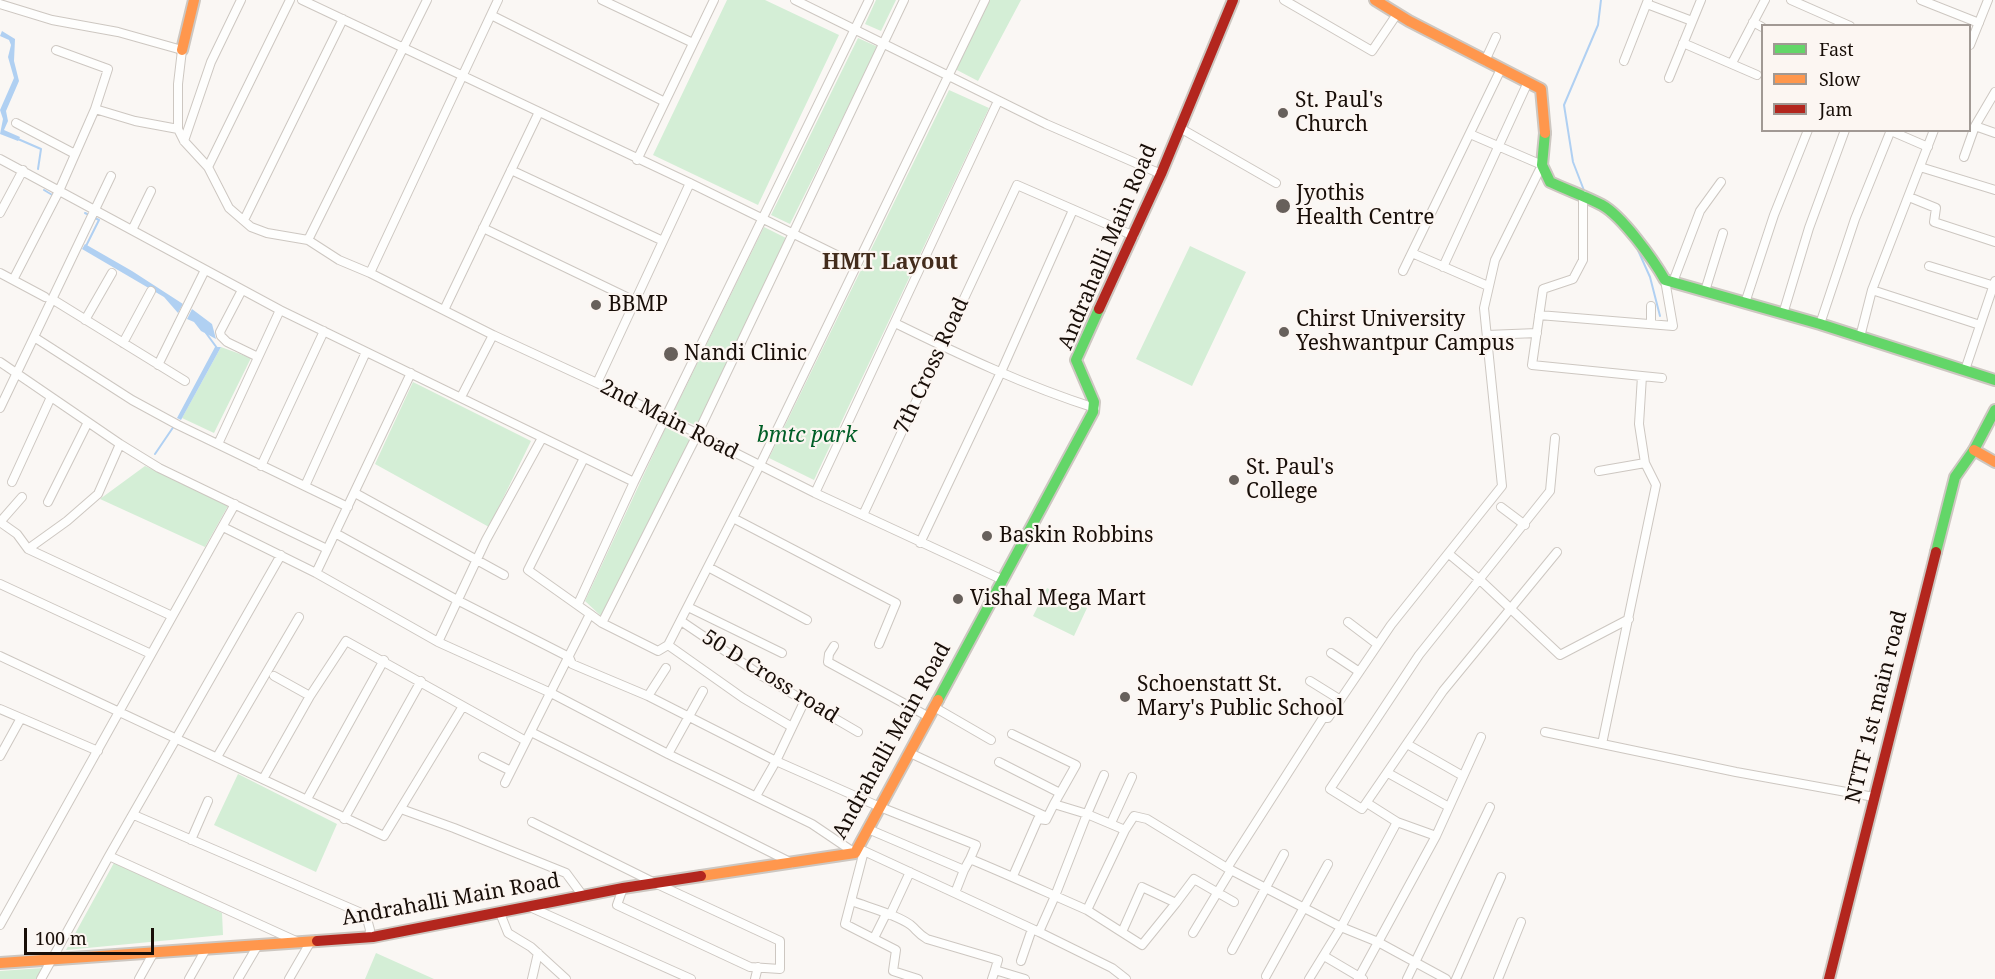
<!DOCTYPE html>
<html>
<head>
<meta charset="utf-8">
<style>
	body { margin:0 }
	#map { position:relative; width:1995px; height:979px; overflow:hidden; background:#faf7f4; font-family:"Noto Serif",serif }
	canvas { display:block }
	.legend { position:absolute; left:1761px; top:24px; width:210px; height:108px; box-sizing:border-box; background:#fcf6f2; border:2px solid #a19994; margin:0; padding:8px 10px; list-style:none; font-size:18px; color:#180e08 }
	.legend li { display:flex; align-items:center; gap:12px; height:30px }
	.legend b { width:30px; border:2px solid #a19994 }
	.scale { position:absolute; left:24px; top:928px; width:130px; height:27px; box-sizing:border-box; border:3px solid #180e08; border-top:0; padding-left:8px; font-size:18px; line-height:21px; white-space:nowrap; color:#180e08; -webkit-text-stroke:4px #fcf6f2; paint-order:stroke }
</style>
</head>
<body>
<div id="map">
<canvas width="1995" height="979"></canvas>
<ul class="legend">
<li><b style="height:8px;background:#63d668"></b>Fast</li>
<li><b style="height:8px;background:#ff974d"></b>Slow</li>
<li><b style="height:8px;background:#b3261e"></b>Jam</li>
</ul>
<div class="scale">100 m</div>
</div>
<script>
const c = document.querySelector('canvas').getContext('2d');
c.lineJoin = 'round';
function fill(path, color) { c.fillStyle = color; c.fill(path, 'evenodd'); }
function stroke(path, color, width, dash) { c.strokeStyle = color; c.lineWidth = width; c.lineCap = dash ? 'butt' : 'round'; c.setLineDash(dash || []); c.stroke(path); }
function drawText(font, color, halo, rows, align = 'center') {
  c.font = font + ' "Noto Serif",serif'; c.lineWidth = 4.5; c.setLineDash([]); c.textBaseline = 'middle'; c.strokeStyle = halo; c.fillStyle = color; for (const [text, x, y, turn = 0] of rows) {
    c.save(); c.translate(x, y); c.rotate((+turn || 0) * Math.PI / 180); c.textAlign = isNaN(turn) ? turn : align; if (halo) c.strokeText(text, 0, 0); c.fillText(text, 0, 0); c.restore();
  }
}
fill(new Path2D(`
	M727,0H765L839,35L758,205L653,155Z
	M876,0H896L881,31L865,24Z
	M988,0H1021L978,81L955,69Z
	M858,38L878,47L790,224L771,215Z
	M949,90L989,108L814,480L769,458Z
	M764,227L788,239L697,426L672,415Z
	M1190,246L1246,272L1192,386L1136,359Z
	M221,347L251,358L214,433L182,418Z
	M413,382L531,441L489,527L375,464Z
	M666,427L691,440L602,617L585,601Z
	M145,466L229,504L205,547L100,499Z
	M1047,588L1087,608L1074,636L1033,616Z
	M238,774L337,824L316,872L214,825Z
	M115,861L222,913L223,935L66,950Z
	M376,953L434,979H365Z
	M43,968L37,979H0V971Z`), '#d4eed6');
fill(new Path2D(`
	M2,31L15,39L14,61L19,81L6,111L8,121L4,130L20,137L18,141L0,134L3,119L0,110L14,78L8,57L11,45L9,40L0,36Z
	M85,244L132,271L183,304L178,313L164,297L82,249Z
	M192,309L212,324L216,339L201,331L194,322L187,319Z
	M215,347H221L181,420L177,418Z`), '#b0d0f2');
stroke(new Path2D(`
	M18,139L41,149L38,169
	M44,190L54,196
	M1585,193L1573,162L1564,105L1598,25L1601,0
	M85,213L99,220L86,246
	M1637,248L1650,277L1660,316
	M206,333L217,348
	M155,454L174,426`), '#b0d0f2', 2);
const street = new Path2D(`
	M302,0L690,183L857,265
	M602,0L693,43
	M795,0L1046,124L1161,174
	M1284,0L1372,51L1397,14
	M1791,0L1850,26
	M1921,0L1979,23
	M0,4L52,20L118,32L182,50L178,84V129L184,141L208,167L229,208L251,227L267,233L308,240L339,260L370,273L493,335L597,383L815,493L1003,580
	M1647,4L1692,21
	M491,15L665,102
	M1753,22L1762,27
	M1683,43L1757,75
	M1970,45L1988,0
	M56,50L108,69L95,109
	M1485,61L1496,37
	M1624,61L1648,0
	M1732,63L1765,0
	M1669,78L1701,0
	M16,123L75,154
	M1975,126L1995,133
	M1180,128L1276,183
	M1891,131L1928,147
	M184,141L211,62L241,0
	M1964,157L1975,126L1995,92
	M0,159L280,310L634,482
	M637,160L714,0
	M208,167L290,0
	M1920,167L1995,190
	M511,170L663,241
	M1583,195V260L1573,279L1543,289L1532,365L1642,376L1639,424L1645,463L1656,485L1602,744
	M1909,197L1936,208L1934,222L1995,242
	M0,213L23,170
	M244,220L343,19
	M483,228L635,301
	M132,230L151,191
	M308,240L427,0
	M1412,253L1488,286
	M1929,266L1994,286
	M1443,267L1528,82
	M1403,271L1501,69
	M0,273L45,297
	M370,273L498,0
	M13,280L59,191L95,109L135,121L178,129
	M1673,282L1700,211L1721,182
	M242,290L220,332L221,336L227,342L258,357
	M1872,290L1980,325
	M1705,291L1723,233
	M52,299L185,381
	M1745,303L1774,215L1808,130
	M1651,306V324
	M444,310L539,112
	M1783,314L1809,228L1845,130
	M1539,315L1673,326L1665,280
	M85,320L112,273
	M895,323C960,355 1026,386 1095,408
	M1820,324L1855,219L1891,130
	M1487,335L1537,333
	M34,337L132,400L178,425L348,507
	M1860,337L1872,290L1934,130
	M123,343L151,291
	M0,362L120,444L159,468L327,549
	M158,365L205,270
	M1965,370L1995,281
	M1642,376L1662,378
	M597,383L690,183
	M461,397L493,335
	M0,408L111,176
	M1555,438L1550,491L1419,655L1330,789L1362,809L1443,691L1557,552
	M218,444L280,310
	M584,458L528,570L590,614
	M261,466L324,331
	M1599,471L1645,463
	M12,482L51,397
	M305,486L366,352
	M355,493L504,575
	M815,493L998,101
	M48,502L88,422
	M1501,507L1525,525
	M863,515L1017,185L1134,236
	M733,518L896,603L879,644
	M0,522L17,534L28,549L172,616
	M0,522L22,497
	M223,527L316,573L438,642L551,693L668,754L812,824L855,853L864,851L1039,932L1112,968L1126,979
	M335,533L457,600L569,657L572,664L648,696L776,761L880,807L976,845L970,859C1009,875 1048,893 1087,910L1125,830L1087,814L1055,896L1039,932
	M920,543L1001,372L1073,210
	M28,549L67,521L98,494L120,444
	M1449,554L1479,579L1560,655L1629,619
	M708,567L807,620
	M316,573L411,373
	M0,584L151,654
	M578,604L634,482L869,0
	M688,607L782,653
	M681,621L762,676L858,732
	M1348,622L1377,644
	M602,623L697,435L904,0
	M438,642L486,540L542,438
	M668,645L743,698L792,727
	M834,646L829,654L828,662L929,717
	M1331,653L1358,671
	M0,656L384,836L463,706
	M274,676L310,696
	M1310,681L1339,699
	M648,696L666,668
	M934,707L991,740
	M0,709L98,751
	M531,732L792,863
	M1545,732L1736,772L1874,797
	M1012,734L1076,765L1054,804
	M1407,744L1463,776
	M910,753L1047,817
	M668,754L703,691
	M0,756L21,718
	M217,757L299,617
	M483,757L511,771
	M999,762L1060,793
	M1388,773L1449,807
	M263,779L310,696L346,641L526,741L590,614L602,623L658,651L668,645L760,465L985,0
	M505,783L526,741
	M756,796L776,761L805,700
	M307,799L384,660
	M401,809L454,828L566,873L583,896
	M134,815L366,915L370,930L369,937
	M344,819L421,681
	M532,822L657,884L780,941V969L750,967L617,905L623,888
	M1111,823L1132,777
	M868,829L964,870L970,859
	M1125,830L1134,816L1147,819L1227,868L1341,927L1378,942L1446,979
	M1436,836L1481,737
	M191,840L208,801
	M864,851L845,924L896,950L893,971L918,979
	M109,856L296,941
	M1227,868L1323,718H1328L1391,625L1502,486L1484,308L1495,260L1542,165L1470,134
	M1013,876L1038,819L1046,820L1054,804L1087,814L1104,775
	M955,893L964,870
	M852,901C867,907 902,916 913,927C918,932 920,935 927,939L998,960L995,970L1025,979
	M1176,903L1194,879L1234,902
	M530,907L691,979
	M1087,910L1142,945L1176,903L1142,887L1122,932
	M500,913L508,933L531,947L566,979
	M890,915L910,872
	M0,925L235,504
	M1193,933L1231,870
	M874,938L886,914
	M1232,950L1284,854
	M1324,956L1363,979
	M1021,961L1032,929
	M1266,976L1328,864
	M41,979L109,856L281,555
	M139,979L154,952
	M189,979L206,949
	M238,979L258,945
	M289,979L311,941
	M532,979L538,953
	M755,979L758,967
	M992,979L995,970
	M1309,979L1341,927L1397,822L1367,803
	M1358,979L1436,836L1397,822
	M1407,979L1490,807
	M1456,979L1501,877
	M1498,979L1521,922`);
const fast = new Path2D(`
	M1545,133L1542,165L1550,182C1567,190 1585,196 1602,205C1622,216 1653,259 1665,280L1820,324L1995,380
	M1936,552L1955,477L1974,450L1995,410
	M938,700L1093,412L1094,402L1076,360L1099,309`);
const slow = new Path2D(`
	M1375,0L1409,21L1541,89L1545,133
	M182,50L194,0
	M1974,450L1995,462
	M701,876L855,853L938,700
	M0,963L317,941`);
const jam = new Path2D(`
	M1099,309L1161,174L1233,0
	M317,941L373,937L623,888L701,876
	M1829,979L1936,552`);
stroke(street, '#cdc7c1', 10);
stroke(fast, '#cdc7c1', 14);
stroke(slow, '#cdc7c1', 14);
stroke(jam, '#cdc7c1', 14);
stroke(street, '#fefefd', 8);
stroke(fast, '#63d668', 10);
stroke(slow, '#ff974d', 10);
stroke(jam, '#b3261e', 10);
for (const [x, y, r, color] of [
	[1283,113,6,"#67605b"],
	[1283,206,8,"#67605b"],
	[596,305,6,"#67605b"],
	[1284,332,6,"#67605b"],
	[671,354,8,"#67605b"],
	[1234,480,6,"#67605b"],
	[987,536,6,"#67605b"],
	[958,599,6,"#67605b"],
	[1125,697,6,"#67605b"]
]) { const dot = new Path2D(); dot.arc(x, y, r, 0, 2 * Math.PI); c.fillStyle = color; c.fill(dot); stroke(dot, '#fcf6f2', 2); }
drawText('21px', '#180e08', '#fcf6f2', [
	["St. Paul's",1295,101],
	["Church",1295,125],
	["Jyothis",1296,194],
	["Health Centre",1296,218],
	["BBMP",608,305],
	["Chirst University",1296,320],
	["Yeshwantpur Campus",1296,344],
	["Nandi Clinic",684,354],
	["St. Paul's",1246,468],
	["College",1246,492],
	["Baskin Robbins",999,536],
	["Vishal Mega Mart",970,599],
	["Schoenstatt St.",1137,685],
	["Mary's Public School",1137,709]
], 'left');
drawText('21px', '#180e08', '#fcf6f2', [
	["Andrahalli Main Road",1108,247,-67],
	["7th Cross Road",932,366,-65],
	["2nd Main Road",669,420,27],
	["50 D Cross road",770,677,32],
	["NTTF 1st main road",1877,707,-76],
	["Andrahalli Main Road",892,741,-61],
	["Andrahalli Main Road",451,900,-10]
]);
drawText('italic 21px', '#005e27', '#fcf6f2', [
	["bmtc park",807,436]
]);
drawText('bold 22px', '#432c1c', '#fcf6f2', [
	["HMT Layout",890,263]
]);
</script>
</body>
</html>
